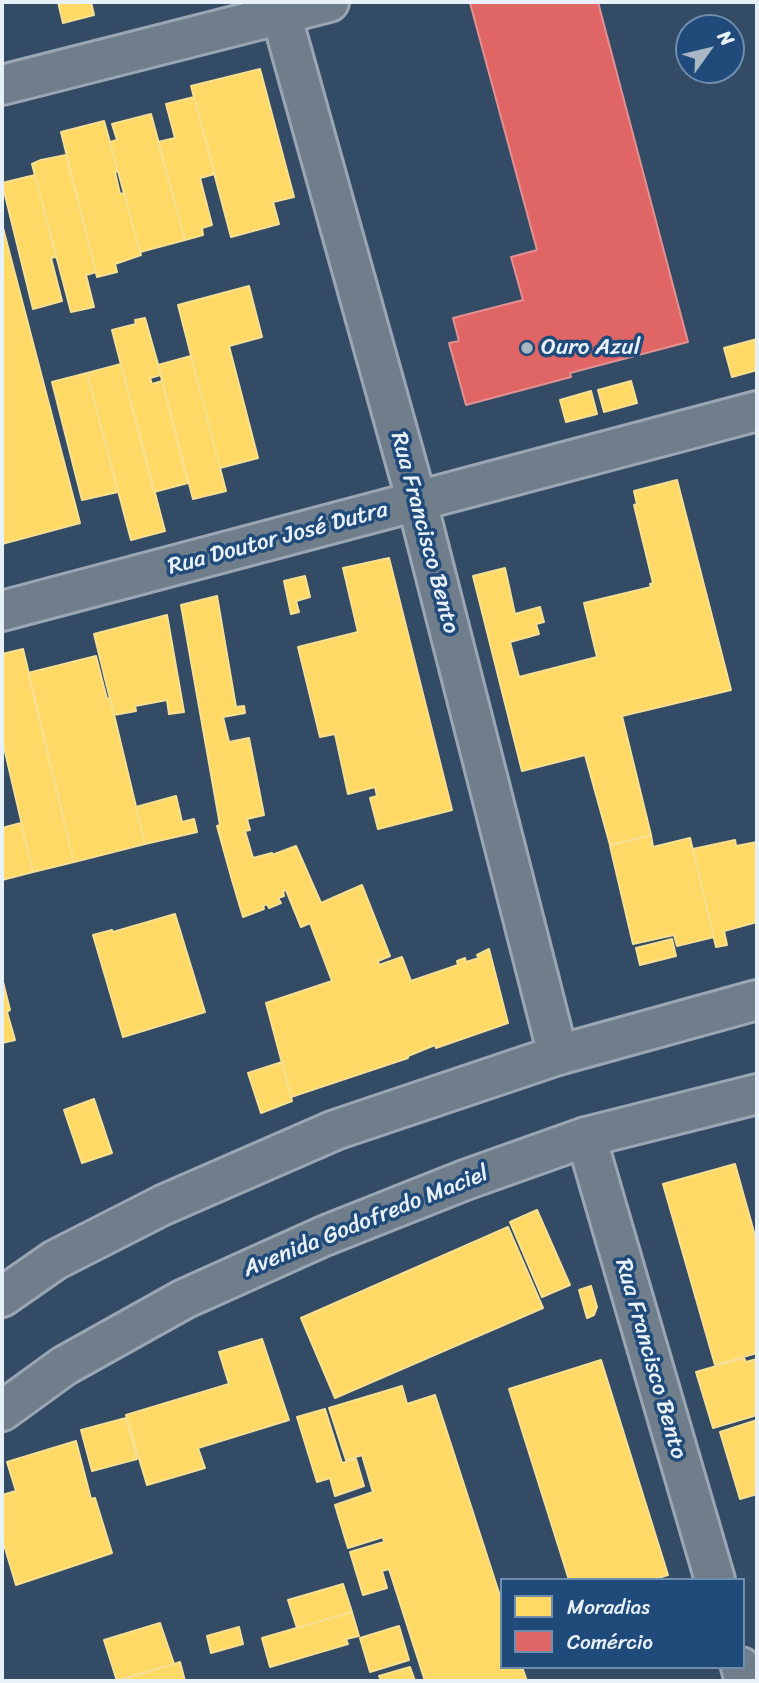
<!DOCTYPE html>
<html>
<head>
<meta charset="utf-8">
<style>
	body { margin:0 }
	#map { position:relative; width:759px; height:1683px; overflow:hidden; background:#344b65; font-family:Sriracha,sans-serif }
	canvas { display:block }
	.frame { position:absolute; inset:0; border:4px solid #e8f1f8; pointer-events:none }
	.legend { position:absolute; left:500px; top:1578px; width:245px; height:91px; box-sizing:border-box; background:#1f4a7a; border:2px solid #6f8dac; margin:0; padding:9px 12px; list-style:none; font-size:21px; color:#e8f1f8 }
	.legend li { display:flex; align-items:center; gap:14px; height:35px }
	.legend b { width:35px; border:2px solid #6f8dac }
	.north { position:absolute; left:675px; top:14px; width:70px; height:70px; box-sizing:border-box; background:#1f4a7a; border:2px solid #6f8dac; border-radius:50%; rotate:56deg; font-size:19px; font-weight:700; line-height:28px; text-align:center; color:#e8f1f8 }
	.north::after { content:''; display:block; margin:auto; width:24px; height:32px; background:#a9b7c5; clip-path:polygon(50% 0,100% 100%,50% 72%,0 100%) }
</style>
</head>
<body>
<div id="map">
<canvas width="759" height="1683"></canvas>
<div class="frame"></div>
<ul class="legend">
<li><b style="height:19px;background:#ffd966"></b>Moradias</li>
<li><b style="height:19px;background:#e06666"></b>Comércio</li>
</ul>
<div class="north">N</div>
</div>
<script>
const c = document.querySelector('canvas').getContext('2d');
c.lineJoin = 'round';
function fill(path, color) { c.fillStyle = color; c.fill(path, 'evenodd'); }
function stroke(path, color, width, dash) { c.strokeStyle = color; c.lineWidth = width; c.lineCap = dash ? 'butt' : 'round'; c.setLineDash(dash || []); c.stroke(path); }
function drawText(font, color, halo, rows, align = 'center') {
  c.font = font + ' Sriracha,sans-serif'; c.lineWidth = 7; c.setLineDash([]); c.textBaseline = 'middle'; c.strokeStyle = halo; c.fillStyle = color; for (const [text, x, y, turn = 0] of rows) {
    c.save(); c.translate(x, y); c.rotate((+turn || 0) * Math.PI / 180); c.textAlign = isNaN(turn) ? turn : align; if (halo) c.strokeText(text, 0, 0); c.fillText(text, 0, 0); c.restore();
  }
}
const homes = new Path2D(`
	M58,2H91L94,15L63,23Z
	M260,69L294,197L273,202L279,224L231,237L191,86Z
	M194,97L215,174L200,178L212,225L202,228L203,235L185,240L158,142L175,138L166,104Z
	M151,114L185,240L140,252L110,142L117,140L112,124Z
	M104,121L118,171L115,172L120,194L124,193L141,255L115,264L117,272L97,277L61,132Z
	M66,155L96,272L86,275L94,307L71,312L32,164L41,160Z
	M35,175L56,257L51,258L62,301L33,309L2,183Z
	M2,224L80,523L2,544Z
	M249,286L262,337L229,346L258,458L220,468L178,305Z
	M145,318L161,375L150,378L152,384L162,381L188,483L154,492L112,330L136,324L135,320Z
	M757,339V370L732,377L724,348Z
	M191,356L226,491L193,499L158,365Z
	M121,364L165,531L131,540L87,373Z
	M87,373L118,492L82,500L52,382Z
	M631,381L637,403L604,412L598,390Z
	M591,391L597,414L566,422L560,400Z
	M677,480L731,690L622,716L651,835L610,845L585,755L522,771L473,576L505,568L515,614L540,607L544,622L536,624L539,634L510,642L519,677L597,657L584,603L651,587L650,584L653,583L634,505L637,504L634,491Z
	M389,558L452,810L378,829L370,798L377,796L375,787L348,794L335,734L320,737L298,647L358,632L343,568Z
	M305,576L310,597L296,601L299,612L291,614L284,581Z
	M217,596L236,707L244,706L245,713L223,717L229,742L249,738L264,815L247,819L250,830L245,831L253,858L272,853V855L296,846L321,903L362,885L390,956L378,961L379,965L402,957L411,981L458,965L457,961L465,958L466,962L479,958L477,955L489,949L508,1023L436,1048L435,1045L408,1056V1058L291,1097L266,1003L332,981L310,923L301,927L286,890L283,891L284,896L278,898L281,903L269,908L267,904L263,906L264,909L243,917L232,880L217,826L220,825L181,605Z
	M167,615L184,712L169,714L167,700L135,706L136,711L114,715L94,634Z
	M23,649L74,862L33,872L2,739V654Z
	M96,656L107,699L110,698L145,844L74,862L28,673Z
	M176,796L182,822L194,819L197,832L145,844L136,807Z
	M21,823L33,872L2,880V828Z
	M651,835L653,847L690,838L714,937L677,946L674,935L633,944L610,846Z
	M735,840L736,846L757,842V922L724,931L727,945L716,947L693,849Z
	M175,914L205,1012L123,1037L93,935L112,930L113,932Z
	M672,939L676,956L640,965L636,948Z
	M2,978L10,1010L7,1012L15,1040L2,1043Z
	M282,1062L292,1101L261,1113L248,1073Z
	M94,1099L112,1153L82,1163L64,1110Z
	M735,1164L757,1243V1353L715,1365L663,1184Z
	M537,1210L570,1285L542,1297L510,1222Z
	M508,1227L543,1308L335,1398L301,1318Z
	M591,1286L597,1307L594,1315L587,1318L579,1290Z
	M262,1339L289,1420L198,1448L205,1468L147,1485L126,1415L229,1384L219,1352Z
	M744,1358L746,1362L757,1359V1415L713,1428L696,1372Z
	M601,1360L668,1575L651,1580H569L509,1389Z
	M402,1386L407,1404L435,1395L502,1602V1667H522L527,1681H425L389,1569L382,1571L387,1588L363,1595L350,1552L384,1542L383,1537L348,1548L335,1505L373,1492L362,1455L346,1460L329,1408Z
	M325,1409L342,1463L356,1459L364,1486L335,1496L330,1478L317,1482L297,1417Z
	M126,1418L137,1459L92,1471L81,1430Z
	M757,1420V1494L740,1499L720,1432Z
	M76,1441L91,1499L95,1498L112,1553L16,1585L2,1538V1495L16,1491L7,1462Z
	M343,1584L352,1612L297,1628L288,1600Z
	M352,1612L359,1636L346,1639L348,1644L270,1667L262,1638Z
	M160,1623L174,1664L117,1681L104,1640Z
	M399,1626L409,1660L370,1672L360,1638Z
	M239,1627L243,1644L211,1653L207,1636Z
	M180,1662L185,1681H115L174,1664Z
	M410,1667L415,1681H381L379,1676Z`);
fill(homes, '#ffd966');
stroke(homes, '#f8e092', 2);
const shops = new Path2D(`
	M475,2H598L688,342L570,373L571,377L466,405L449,343L459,341L453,318L523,300L511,257L537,250L470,3Z`);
fill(shops, '#e06666');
stroke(shops, '#e29092', 2);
const minor = new Path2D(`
	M281,14L417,502L558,1055
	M2,85L329,2
	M2,611L757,411
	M586,1137L715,1580
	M741,1667L745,1681`);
const major = new Path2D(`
	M2,1297L55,1260L163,1205L335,1130L558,1055L757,1000
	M2,1411L64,1366L184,1299L324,1236L465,1180L586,1137L757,1094`);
stroke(minor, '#9aa6b3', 44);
stroke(major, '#9aa6b3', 44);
stroke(minor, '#707e8c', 38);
stroke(major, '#707e8c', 38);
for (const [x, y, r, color] of [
	[527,348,7,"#a9b7c5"]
]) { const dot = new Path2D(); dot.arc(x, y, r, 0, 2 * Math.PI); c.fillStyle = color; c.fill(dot); stroke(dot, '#1f4a7a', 2.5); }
drawText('23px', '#e8f1f8', '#1f4a7a', [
	["Ouro Azul",541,348]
], 'left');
drawText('23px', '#e8f1f8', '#1f4a7a', [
	["Rua Francisco Bento",424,533,75],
	["Rua Doutor José Dutra",278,539,-15],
	["Avenida Godofredo Maciel",366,1222,-22],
	["Rua Francisco Bento",650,1359,74]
]);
</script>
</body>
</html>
